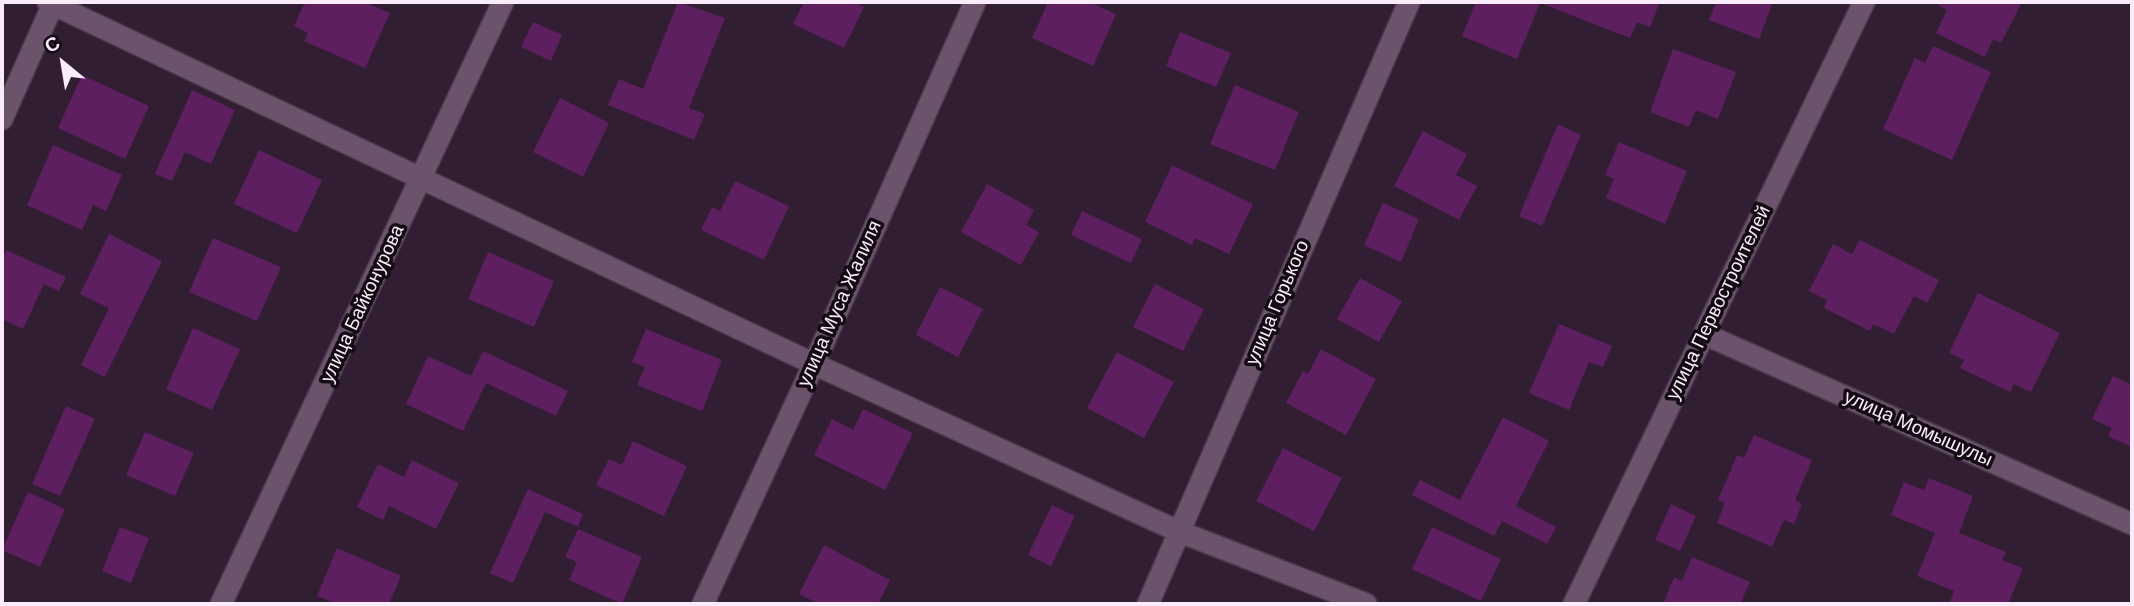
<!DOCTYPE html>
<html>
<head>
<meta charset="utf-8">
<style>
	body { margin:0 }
	#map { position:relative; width:2134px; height:606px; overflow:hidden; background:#321e33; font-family:Helvetica,sans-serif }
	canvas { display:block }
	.frame { position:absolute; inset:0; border:4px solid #f9ebf9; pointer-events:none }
	.north { position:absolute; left:28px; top:28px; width:70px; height:70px; -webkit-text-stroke:5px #150b15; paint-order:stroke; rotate:330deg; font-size:19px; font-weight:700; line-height:28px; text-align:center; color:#f9ebf9 }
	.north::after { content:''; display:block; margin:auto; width:24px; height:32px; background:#f9ebf9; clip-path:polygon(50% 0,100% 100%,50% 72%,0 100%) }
</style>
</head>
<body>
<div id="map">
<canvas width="2134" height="606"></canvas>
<div class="frame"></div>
<div class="north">С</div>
</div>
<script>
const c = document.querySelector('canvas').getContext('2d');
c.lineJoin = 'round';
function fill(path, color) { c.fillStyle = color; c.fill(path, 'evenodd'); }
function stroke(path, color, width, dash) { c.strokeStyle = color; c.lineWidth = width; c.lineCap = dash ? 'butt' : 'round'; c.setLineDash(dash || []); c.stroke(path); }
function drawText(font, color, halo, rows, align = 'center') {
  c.font = font + ' Helvetica,sans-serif'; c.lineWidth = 7; c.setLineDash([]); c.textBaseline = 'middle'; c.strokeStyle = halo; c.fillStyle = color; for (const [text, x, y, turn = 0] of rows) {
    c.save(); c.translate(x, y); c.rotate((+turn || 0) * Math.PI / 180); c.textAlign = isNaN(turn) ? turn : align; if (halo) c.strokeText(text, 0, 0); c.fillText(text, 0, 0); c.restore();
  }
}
fill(new Path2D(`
	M305,2H364L390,13L365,68L304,41L308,33L294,26Z
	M678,2L725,18L689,108L705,114L694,140L608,105L619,79L643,89Z
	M804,2H853L864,7L844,48L793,24Z
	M1048,2H1090L1116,14L1093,66L1032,38Z
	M1476,2H1660L1650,27L1637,22L1630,38L1540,3L1517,59L1462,36Z
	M1716,2H1773L1759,39L1709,20Z
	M1940,2H2022L2001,43L1993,39L1985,57L1936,33L1947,10L1938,5Z
	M533,22L562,35L551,61L521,47Z
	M1180,32L1231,53L1216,87L1166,66Z
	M1933,46L1991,72L1952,160L1883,129L1915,58L1925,63Z
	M1673,49L1736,72L1718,119L1696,110L1689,127L1650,112Z
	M82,75L149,106L125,159L58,128Z
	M1235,85L1299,112L1275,170L1210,144Z
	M192,90L235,110L211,164L185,152L172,181L155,174Z
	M560,98L609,123L583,177L533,152Z
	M1558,124L1581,135L1542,226L1519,216Z
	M1423,131L1467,154L1456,175L1477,186L1459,220L1394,186Z
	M1619,142L1687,171L1665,224L1606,198L1614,179L1605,175Z
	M53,145L122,175L106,211L93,205L82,230L27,205Z
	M259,150L322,180L297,233L234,204Z
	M1172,165L1253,204L1229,254L1195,238L1192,245L1145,222Z
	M735,181L789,206L764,260L701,230L712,207L720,211Z
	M987,184L1034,210L1026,225L1039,232L1021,265L961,232Z
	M1383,203L1419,219L1401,262L1364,245Z
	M1082,211L1142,239L1131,263L1071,235Z
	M109,234L162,261L105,377L81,365L109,308L80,294Z
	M213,238L281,267L257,321L189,292Z
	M1860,240L1939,280L1927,303L1914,296L1894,334L1873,324L1870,331L1824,308L1827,300L1809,291L1833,244L1852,254Z
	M6,250L66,277L59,291L44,284L23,329L2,319V259Z
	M488,252L554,281L534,327L468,299Z
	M1360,278L1402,301L1379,342L1337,319Z
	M1155,284L1204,309L1183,351L1133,327Z
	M940,287L983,309L958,357L916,335Z
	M1978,293L2060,333L2031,392L2014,384L2010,392L1960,368L1964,360L1949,353Z
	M1559,324L1612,346L1603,367L1589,362L1569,410L1529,393Z
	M193,328L240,349L212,410L166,389Z
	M646,329L722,360L702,411L637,385L645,367L632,362Z
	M1321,349L1376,379L1346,435L1286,403L1303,371L1308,374Z
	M483,351L568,391L556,416L486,383L463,431L406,404L428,356L471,376Z
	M1117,352L1174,382L1144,438L1087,408Z
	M2113,376L2132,385V447L2108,436L2112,428L2092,419Z
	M66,406L95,419L60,496L32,484Z
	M863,409L913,433L885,490L814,455L832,419L853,430Z
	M1503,417L1549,441L1516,506L1556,527L1547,544L1502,521L1494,536L1412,495L1420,480L1460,500Z
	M145,432L194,453L175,496L126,475Z
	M1754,435L1812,460L1795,500L1802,504L1794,524L1784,520L1772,547L1717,523L1725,503L1718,500L1737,455L1744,458Z
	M633,441L687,466L664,516L596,485L609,459L622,465Z
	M1283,448L1342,478L1314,531L1256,501Z
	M412,460L459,483L436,529L389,506L383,520L357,507L378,464L404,477Z
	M1929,478L1973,496L1959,533L2006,552L2002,560L2023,568L2008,604H1949L1954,591L1917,576L1935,533L1891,515L1904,482L1924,490Z
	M528,489L583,514L578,527L545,512L513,583L490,573Z
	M28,492L65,509L40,567L2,550Z
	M1671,504L1696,516L1680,551L1655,540Z
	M1052,505L1075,516L1051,566L1028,555Z
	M120,527L149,538L131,583L102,571Z
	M1432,527L1501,559L1481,601L1412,569Z
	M578,529L642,557L622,604L569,580L577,562L565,557Z
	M824,545L890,580L878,604H819L799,594Z
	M337,548L401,576L389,604H337L317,596Z
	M1692,557L1750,582L1740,604H1663L1674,577L1682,581Z`), '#5d1f60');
const minor = new Path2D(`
	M48,2L814,364L1180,532L1366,604
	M2,119L54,2
	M1704,334L2132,524
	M221,604L503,2
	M703,604L814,364L975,2
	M1148,604L1409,2
	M1574,604L1864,2`);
stroke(minor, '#4a394b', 24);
stroke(minor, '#6a536b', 21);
drawText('19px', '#f9ebf9', '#150b15', [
	["улица Горького",1278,303,-67],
	["улица Первостроителей",1719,303,-64],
	["улица Байконурова",363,304,-65],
	["улица Муса Жалиля",840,304,-66],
	["улица Момышулы",1918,429,24]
]);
</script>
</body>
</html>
